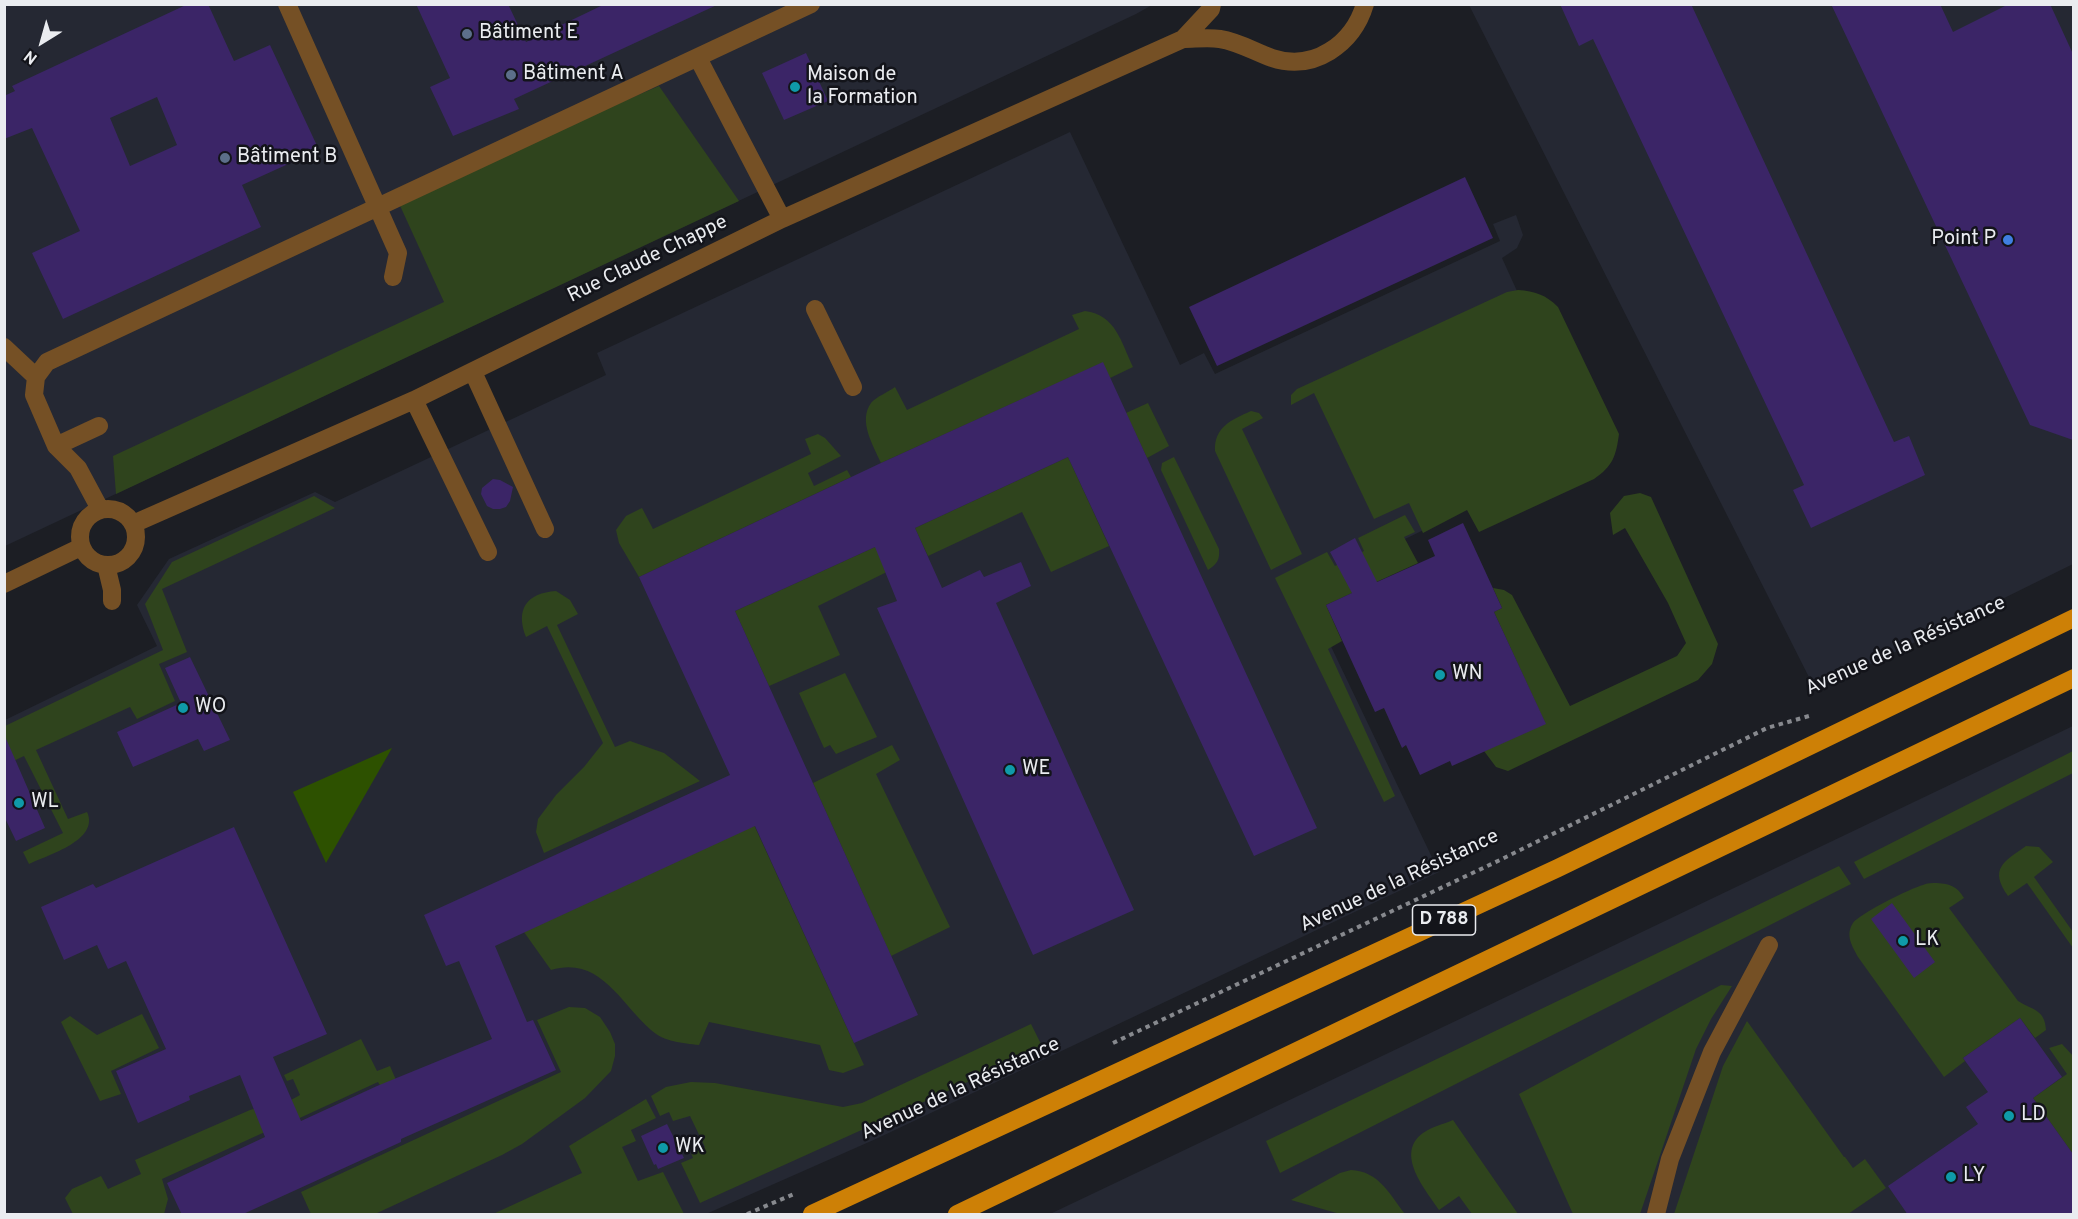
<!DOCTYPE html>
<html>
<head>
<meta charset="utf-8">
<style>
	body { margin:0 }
	#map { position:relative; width:2078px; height:1219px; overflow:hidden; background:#1c1e24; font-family:Overpass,sans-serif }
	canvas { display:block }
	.frame { position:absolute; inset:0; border:6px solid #eaecf0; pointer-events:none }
	.north { position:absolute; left:12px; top:12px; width:60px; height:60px; -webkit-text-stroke:4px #13141a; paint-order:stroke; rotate:217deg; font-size:16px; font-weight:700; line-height:24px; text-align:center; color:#eaecf0 }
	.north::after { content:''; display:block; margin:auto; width:21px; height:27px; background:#eaecf0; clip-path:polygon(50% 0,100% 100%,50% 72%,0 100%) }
</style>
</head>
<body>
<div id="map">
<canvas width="2078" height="1219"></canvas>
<div class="frame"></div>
<div class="north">N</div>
</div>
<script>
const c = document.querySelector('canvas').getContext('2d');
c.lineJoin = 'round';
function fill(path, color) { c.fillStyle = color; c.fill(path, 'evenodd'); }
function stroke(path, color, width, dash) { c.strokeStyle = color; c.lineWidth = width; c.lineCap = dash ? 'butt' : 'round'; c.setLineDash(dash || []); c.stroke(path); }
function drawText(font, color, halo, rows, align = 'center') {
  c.font = font + ' Overpass,sans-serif'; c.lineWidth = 5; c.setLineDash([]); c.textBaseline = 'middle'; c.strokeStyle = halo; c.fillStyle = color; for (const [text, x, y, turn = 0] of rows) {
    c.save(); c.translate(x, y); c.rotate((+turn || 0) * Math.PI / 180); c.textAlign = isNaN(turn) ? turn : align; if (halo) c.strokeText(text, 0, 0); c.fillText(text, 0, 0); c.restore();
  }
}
fill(new Path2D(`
	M4,5H1152L1136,14L5,546Z
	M1469,5H2073V564L1816,691Z
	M1070,132L1180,365L1204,353L1215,374L1500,241L1493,224L1516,215L1523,235L1517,248L1502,258L1517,291L1615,438L1303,588L1439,872L878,1138L706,1214H5V720L157,646L137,605L169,559L315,492L335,502L606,375L597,353Z
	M2073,726V1214H1050L1485,1007Z`), '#252833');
fill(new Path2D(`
	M659,86L739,201L116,494L113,456L444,302L397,199Z
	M1518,290C1535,291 1546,295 1558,307L1619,434C1616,456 1613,466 1594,479L1479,532L1467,510L1423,533L1409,503L1374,519L1314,393L1291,405V395L1297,389L1507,292Z
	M1085,311C1116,315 1121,342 1133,367L1110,378L1102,363L881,463C873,445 858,421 871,403C876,397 888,392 895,387L907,410L1079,329L1072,315Z
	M1148,403L1169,446L1147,458L1126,413Z
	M1251,411L1259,413L1263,418L1242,429L1302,554L1271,570L1215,451C1214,427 1231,420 1251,411Z
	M818,434L825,438L841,456L808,473L814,486L847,470L851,477L639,577L619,543L616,530L626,516L642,508L653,529L811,454L805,439Z
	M1068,457L1109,546L1051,572L1022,512L928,556L915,528Z
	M1174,457L1219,549C1220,560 1217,564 1208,570L1161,470L1162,463Z
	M1640,493L1651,497L1718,644L1712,664L1698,680L1508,771L1496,767L1484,751L1545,723L1494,612L1502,608L1493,588L1504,590L1512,595L1570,706L1677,656L1686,643L1668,603L1625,528L1613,535L1610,513L1624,496Z
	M314,496L335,508L162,589L187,652L159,664L175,701L137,719L130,707L36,750L68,819L87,812C100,840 48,855 29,864L23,852L63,833L24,756L5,765V726L163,650L145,604L172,562Z
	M1405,515L1415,532L1404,537L1418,563L1326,605L1342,641L1328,649L1395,796L1384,802L1275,578L1327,552L1335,566L1364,551L1358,538Z
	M899,536L911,560L818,606L840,655L769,686L735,611Z
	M556,591L570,600L578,614L557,625L615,747L630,741L664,753L700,781L544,853L536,832L538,819L556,795L584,767L603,743L547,626L526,637C515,609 527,593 556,591Z
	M845,673L877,737L836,754L830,745L824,748L799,693Z
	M892,745L900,760L876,774L950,927L891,956L813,783Z
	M2073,751V773L1864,879L1854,862Z
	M749,814L864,1065L843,1073L829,1070L820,1045L709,1022L699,1045C683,1043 664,1042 651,1030C621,1004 600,955 551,970L524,932Z
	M2026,846L2039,847L2053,862L2034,877L2073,932V948L2027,883L2008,896C1989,869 2003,862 2026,846Z
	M1839,866L1851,884L1280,1173L1266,1141Z
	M1937,883C1950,884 1957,886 1964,898L1949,908L2018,1001C2032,1010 2045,1009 2046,1030L2035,1038L2020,1018L1963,1058L1965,1061L1944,1077L1858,957C1852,946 1845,935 1853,923C1859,914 1911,888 1923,885C1927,883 1932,883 1937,883Z
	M1721,985L1732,986L1711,1019L1696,1049L1640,1214H1573L1519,1094Z
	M569,1007L585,1008L600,1017L610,1032L615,1044V1056L611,1071L585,1098L522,1144L502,1155L375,1214H311L301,1192L561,1072L537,1020Z
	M142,1014L159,1048L111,1071L121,1094L100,1101L61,1022L70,1016L97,1035Z
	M1747,1021L1844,1157H1845L1853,1168L1865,1159L1886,1188L1848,1214H1674L1723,1066Z
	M1031,1024L1043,1048L700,1203L681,1163L693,1158L691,1153L705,1147L690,1116L673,1121L669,1112L660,1116L651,1096L666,1087L691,1082L715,1083L843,1107L862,1103Z
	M361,1039L377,1071L390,1066L396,1080L381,1087L378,1082L291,1122L282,1105L300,1095L293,1079L287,1081L284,1075Z
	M2062,1044L2073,1056V1154L2033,1098L2067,1074L2049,1048Z
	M646,1099L656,1118L631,1130L636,1141L622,1147L638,1181L663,1172L684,1214H493L582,1173L569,1146Z
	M258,1108L267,1131L162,1179L168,1199L164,1214H73L65,1198L72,1189L101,1176L108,1189L141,1174L135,1160L250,1110Z
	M1453,1120L1518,1214H1472L1459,1196L1439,1210C1426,1190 1394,1154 1423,1133C1431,1127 1444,1124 1453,1120Z
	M1351,1170C1379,1171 1390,1195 1405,1214H1340L1291,1200L1340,1173Z`), '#2f441d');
fill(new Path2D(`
	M392,748L326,863L293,792Z`), '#2d5100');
fill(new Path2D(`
	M188,4H208L234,61L270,45L319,150L242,185L261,227L63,319L32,253L80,231L32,128L4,139V96L15,91L12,86ZM157,97L177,145L130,166L110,118Z
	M416,4H508L526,42L605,4H719L514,99L519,109L453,136L430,87L450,78Z
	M1560,4H1691L1894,442L1909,436L1925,475L1811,528L1793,490L1804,485L1593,39L1579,46Z
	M1831,4H1940L1953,32L2009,4H2050L2073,54V440L2030,425Z
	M806,53L828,101L784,120L762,73Z
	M1465,177L1493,238L1217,366L1189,307Z
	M1103,362L1317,828L1254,856L1068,457L915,528L942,588L980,570L984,577L1021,562L1031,586L996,603L1134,910L1033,955L877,608L897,601L875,547L735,611L918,1015L854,1043L755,826L495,946L527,1022L533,1020L556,1070L401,1139V1142L241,1215H182L167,1183L265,1137L240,1075L189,1096L190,1100L138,1123L116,1071L166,1049L126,961L108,969L97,945L64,960L41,907L93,884L96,888L234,827L327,1034L273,1057L301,1121L377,1086L492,1039L459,961L446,966L424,915L730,775L639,577L881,463Z
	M493,479L500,480L513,487L510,501L506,507L500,509H493L487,506L481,494L482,488Z
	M1463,523L1502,608L1494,612L1546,724L1452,766L1450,761L1420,775L1406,745L1402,748L1384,708L1375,712L1326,605L1352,593L1330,552L1355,538L1377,582L1435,556L1428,540Z
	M190,657L230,740L204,751L198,739L133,767L117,732L181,703L165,668Z
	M4,734L45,828L16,841L4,816Z
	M1892,903L1935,962L1914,978L1871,919Z
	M2020,1018L2062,1077L2033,1098L2073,1154V1215H1908L1888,1186L1978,1124L1966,1107L1988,1092L1963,1058Z
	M667,1124L684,1158L658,1169L656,1164L654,1165L641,1136Z`), '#3b2567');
stroke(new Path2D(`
	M1113,1043L1500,860L1767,728L1809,716
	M747,1214L794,1194`), '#87898e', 4, [4.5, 4.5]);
stroke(new Path2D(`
	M287,4L398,253L393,277
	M1212,4L1211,9L1183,39C1195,39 1208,37 1220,39C1239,42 1255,52 1272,58C1314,72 1353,44 1365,4
	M698,58L782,219
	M815,309L853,387
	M4,347L36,377
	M473,372L545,529
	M414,400L488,552
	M56,446L99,426
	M80 537a28 28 0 1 1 56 0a28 28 0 1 1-56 0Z
	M100,509L78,468L56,446L34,395L36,377L47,362L811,4
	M133,524L414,400L782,219L1183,39
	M106,565L112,590V601
	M4,584L81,547
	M1656,1214L1670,1159L1712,1052L1769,945`), '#755025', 18);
stroke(new Path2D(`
	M812,1214L1558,868L2074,618
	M957,1214L2074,678`), '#cd8006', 18);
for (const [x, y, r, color] of [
	[467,34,6,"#5c6f8a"],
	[511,75,6,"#5c6f8a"],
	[795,87,6,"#0f9aa8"],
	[225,158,6,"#5c6f8a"],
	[2008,240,6,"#3f7fe0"],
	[1440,675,6,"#0f9aa8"],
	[183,708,6,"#0f9aa8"],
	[1010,770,6,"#0f9aa8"],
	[19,803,6,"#0f9aa8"],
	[1903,941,6,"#0f9aa8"],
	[2009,1116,6,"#0f9aa8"],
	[663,1148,6,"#0f9aa8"],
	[1951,1177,6,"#0f9aa8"]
]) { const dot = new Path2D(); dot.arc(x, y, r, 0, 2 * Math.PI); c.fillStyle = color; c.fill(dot); stroke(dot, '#13141a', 2); }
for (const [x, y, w] of [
	[1444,920,63]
]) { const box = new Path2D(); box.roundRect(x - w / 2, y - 15, w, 30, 4.5); c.fillStyle = '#13141a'; c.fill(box); stroke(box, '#eaecf0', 1.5); }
drawText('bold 18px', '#eaecf0', null, [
	["D 788",1444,920]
]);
drawText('20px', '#eaecf0', '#13141a', [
	["Bâtiment E",479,34],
	["Bâtiment A",523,75],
	["Maison de",807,76],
	["la Formation",807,99],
	["Bâtiment B",237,158],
	["Point P",1996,240,"right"],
	["WN",1452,675],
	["WO",195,708],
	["WE",1022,770],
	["WL",31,803],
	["LK",1915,941],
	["LD",2021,1116],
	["WK",675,1148],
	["LY",1963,1177]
], 'left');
drawText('20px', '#eaecf0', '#13141a', [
	["Rue Claude Chappe",648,260,-26],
	["Avenue de la Résistance",1906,647,-24],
	["Avenue de la Résistance",1400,882,-25],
	["Avenue de la Résistance",961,1090,-25]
]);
</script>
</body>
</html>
